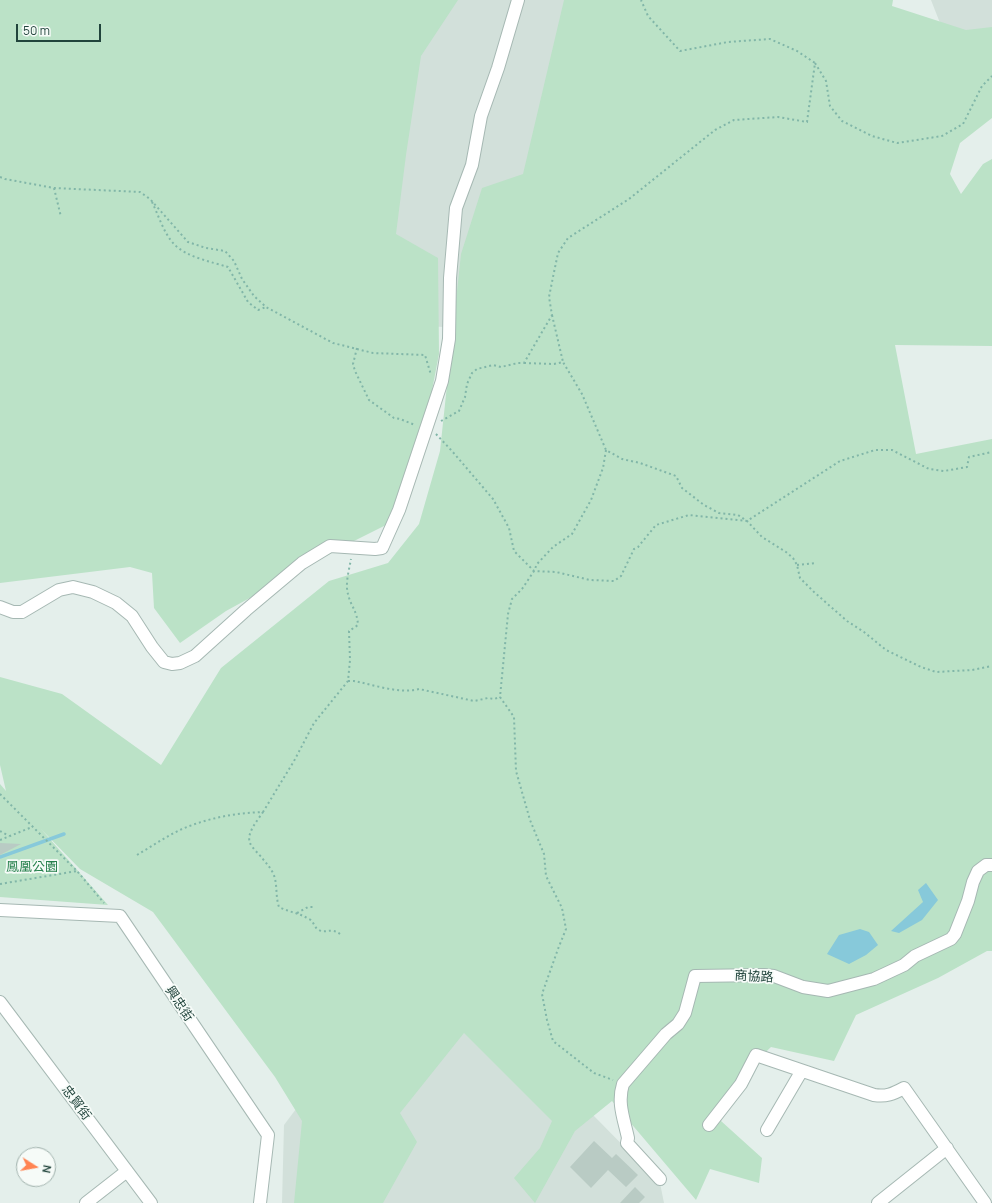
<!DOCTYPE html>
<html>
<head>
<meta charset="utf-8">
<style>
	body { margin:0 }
	#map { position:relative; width:992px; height:1203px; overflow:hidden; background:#e4efeb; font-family:Manrope,sans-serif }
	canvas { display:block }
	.north { position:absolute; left:16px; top:1147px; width:40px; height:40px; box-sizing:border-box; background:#f6fbf8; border:1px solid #a1b2ad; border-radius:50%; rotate:101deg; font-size:11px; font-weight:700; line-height:16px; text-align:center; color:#21443c }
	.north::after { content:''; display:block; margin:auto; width:14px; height:18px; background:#ff8452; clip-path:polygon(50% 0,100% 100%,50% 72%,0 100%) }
	.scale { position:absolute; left:16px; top:24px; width:85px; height:18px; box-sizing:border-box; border:2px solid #21443c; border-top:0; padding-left:5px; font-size:12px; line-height:14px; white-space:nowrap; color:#21443c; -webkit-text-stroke:3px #f6fbf8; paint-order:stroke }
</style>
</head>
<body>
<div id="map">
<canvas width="992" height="1203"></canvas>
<div class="north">N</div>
<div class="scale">50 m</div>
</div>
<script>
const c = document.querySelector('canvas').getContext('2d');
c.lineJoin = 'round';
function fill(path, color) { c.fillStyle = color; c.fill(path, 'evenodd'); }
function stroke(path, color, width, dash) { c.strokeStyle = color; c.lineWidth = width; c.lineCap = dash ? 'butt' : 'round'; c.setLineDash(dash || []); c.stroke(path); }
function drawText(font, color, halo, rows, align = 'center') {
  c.font = font + ' Manrope,"Noto Sans TC",sans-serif'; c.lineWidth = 3.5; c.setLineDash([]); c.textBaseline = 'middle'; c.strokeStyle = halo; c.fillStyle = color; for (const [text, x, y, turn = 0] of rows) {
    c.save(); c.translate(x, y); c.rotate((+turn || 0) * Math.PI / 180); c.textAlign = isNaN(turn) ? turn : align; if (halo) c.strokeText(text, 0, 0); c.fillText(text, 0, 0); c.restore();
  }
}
fill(new Path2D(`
	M0,0H612L498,330L371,323Z
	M931,0H992V43L949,46Z
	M468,971L594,1116L660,1183L664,1203H282L284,1125L383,993Z`), '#d2e0da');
fill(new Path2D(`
	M0,0H458L421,56L406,155L396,234L438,258L439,354L423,437L404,516L352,542L226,611L180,643L154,608L152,573L130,567L0,583Z
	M564,0H893L892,6L966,30L992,27V118L960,143L950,174L961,194L983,164L992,159V346L895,345L916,454L992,439V951H987L938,978L856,1015L834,1061L771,1047L744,1073L721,1121L762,1158L759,1183L710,1169L696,1200L612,1101L575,1131L535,1203L514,1178L540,1148L552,1121L464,1033L400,1113L417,1142L383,1203H294L302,1121L275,1077L153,912L80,869L41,829L108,905L0,897V784L6,791L0,765V677L62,694L161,765L221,668L329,581L388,563L419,524L440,451L461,254L482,188L523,174Z`), '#bbe2c7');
fill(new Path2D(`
	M926,883L938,900L922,920L899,933L891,931L923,902L918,890Z
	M860,929L869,932L878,945L866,955L849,964L827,954L839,935Z`), '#87c9da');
stroke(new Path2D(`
	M0,857L64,834`), '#87c9da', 3.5);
fill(new Path2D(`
	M0,843L21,844L0,855Z
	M594,1141L612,1158L616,1154L638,1175L626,1187L608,1170L591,1188L570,1167Z
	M635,1187L645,1197L639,1203H620Z`), '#b9cbc4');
const street = new Path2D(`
	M0,607L13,612H22L59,590L73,587L93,592L116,603L132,616L152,647L164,662L172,664L180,663L195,656L246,610L302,563L330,546L375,549L382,548L399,510L442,381L449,339L450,278L456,208L472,165L481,116L498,68L518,0
	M0,910L120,916L268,1135L260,1203
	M0,1002L151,1203
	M709,1125L741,1084L756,1055L874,1095C886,1097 893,1094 904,1088L985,1203
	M767,1130L801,1072
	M660,1179L627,1143L628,1138C624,1119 617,1103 623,1084L666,1034L678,1024L685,1013L695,976L764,975L774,976L803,987L828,991L874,979L904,965L915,956L951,939L955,934L968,901L973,882L978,871L986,865H992
	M86,1203L127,1171
	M878,1203L947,1148`);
stroke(street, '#a6b8b3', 14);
stroke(new Path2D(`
	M815,63L826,81L830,106L842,121L872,136L897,143L942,136L963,124L982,86L992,76
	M0,177L5,179L54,188L140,192L150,199L188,242L206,248L225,251L234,261L242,279L254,296L266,307L333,343L373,353L425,355L431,375
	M54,188L61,217
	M152,202C158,214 164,234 174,244C186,257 212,262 228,267L248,302L258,310L266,307
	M552,315L563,362
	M357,348L353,364L355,371L369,400L394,418L400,419L415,425
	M524,363L554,364L563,362L582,394L606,450L622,459L640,463L676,476L682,488L704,505L719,513L738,515L747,521L762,537L786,552L793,558L797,565L800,578L814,592L847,621L864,632L886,650L921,667L936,672L972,670L992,666
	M441,421L459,411L465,397L467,384L472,373L477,369L493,365L501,367L518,363H524L552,315L549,297L553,277L558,253L568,238L629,199L715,130L734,120L778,117L807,122L815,63L797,51L770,39L728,42L680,51L648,16L641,0
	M436,434L452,451L493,499L509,528L514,551L534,571L556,572L590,580L614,581L621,576L634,549L638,547L656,525L689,515L747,521L840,461L875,450H892L929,469L944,471L967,467L969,457L992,452
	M606,450L603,468L591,500L572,534L553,547L537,564L534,571L522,589L512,599L508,614L500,697L514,717L516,771L530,820L544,854L546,876L562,908L566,929L558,949L542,994L547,1020L553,1041L594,1073L613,1080
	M797,565L816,563
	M348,681H354C375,685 398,694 419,689L474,701L488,698L494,699L500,697
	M0,794L77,871L104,903
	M263,812C258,820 246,833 250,843C252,848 259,854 262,858C266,863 270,867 273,873C278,884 275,895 279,907C289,912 299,913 309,919C314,921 314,928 319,930C326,934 330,927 340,934
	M0,831L9,836
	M0,840L32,827
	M137,855C152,846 167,836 182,829C208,818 235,813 263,812L294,761L314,723L348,681L350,660L349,631L358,625C357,610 351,607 348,594C345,584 349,570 351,559
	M0,884L77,871
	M297,913L308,907H315`), '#81b6a8', 2, [2, 3]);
stroke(street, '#fff', 12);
drawText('13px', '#26804c', '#f6fbf8', [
	["鳳凰公園",32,867]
]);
drawText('13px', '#21443c', '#f6fbf8', [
	["商協路",754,977,3],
	["興忠街",179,1004,56],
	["忠貿街",76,1103,53]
]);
</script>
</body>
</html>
